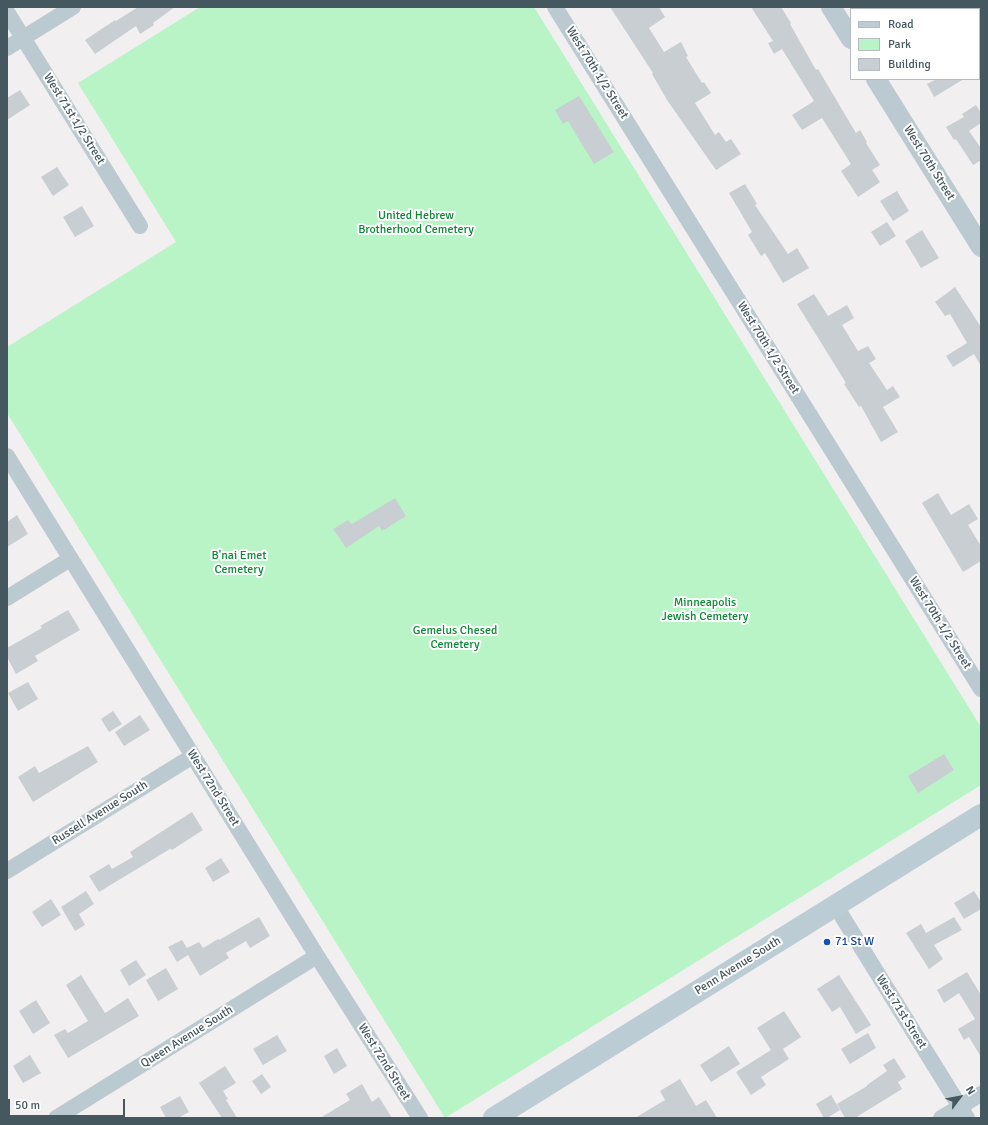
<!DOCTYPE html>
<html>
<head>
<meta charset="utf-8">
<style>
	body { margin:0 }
	#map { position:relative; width:988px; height:1125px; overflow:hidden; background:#f2eff0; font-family:Signika,sans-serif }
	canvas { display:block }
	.frame { position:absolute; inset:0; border:8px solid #45575f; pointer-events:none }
	.legend { position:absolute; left:850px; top:8px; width:130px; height:72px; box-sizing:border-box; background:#fff; border:1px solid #b5bcbf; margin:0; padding:5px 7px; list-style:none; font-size:12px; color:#45575f }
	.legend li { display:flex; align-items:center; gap:8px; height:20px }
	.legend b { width:20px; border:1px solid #b5bcbf }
	.north { position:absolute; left:940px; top:1077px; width:40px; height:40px; -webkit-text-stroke:3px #fff; paint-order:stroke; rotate:58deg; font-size:11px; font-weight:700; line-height:16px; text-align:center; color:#45575f }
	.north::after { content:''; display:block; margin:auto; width:14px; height:18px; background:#45575f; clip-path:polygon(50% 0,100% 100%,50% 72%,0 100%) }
	.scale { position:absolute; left:8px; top:1099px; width:117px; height:18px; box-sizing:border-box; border:2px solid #45575f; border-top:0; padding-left:5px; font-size:12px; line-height:14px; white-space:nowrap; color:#45575f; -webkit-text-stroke:3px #fff; paint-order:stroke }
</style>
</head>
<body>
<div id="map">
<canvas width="988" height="1125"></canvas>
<div class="frame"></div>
<ul class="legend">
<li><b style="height:5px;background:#bbccd5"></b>Road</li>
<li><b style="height:11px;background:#b9f4c6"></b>Park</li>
<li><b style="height:11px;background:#c9ced3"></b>Building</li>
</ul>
<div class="north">N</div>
<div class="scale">50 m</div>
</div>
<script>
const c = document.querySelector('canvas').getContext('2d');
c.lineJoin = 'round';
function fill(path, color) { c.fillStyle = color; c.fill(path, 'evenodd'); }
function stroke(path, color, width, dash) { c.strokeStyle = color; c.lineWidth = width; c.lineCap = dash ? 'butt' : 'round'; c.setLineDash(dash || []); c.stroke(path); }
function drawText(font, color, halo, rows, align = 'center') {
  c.font = font + ' Signika,sans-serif'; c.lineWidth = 4; c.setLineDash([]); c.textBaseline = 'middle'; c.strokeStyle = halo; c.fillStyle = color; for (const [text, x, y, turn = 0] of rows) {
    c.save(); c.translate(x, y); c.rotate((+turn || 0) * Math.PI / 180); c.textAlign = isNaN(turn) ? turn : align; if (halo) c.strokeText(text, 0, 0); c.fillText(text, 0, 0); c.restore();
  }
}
fill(new Path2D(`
	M200,7H534L981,727V785L445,1118L7,413V347L176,242L78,83Z`), '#b9f4c6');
fill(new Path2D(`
	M138,7H175L153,23L154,25L140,34L136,26L95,54L85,40L115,20L116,21Z
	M610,7H659L665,17L649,28L664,52L681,42L688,56L686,57L702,83L704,82L711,93L695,103L715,135L719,132L726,142L731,139L741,154L716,170L667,100L652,74L653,73Z
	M751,7H781L791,23L790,24L816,70L818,69L856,133L860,130L867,142L866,143L880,165L872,170L880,182L858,197L841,171L851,164L822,118L802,130L792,115L814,101L782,49L774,54L768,43L773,41Z
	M937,79H964L934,97L927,84Z
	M20,90L30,105L7,120V98Z
	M579,96L614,152L594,164L568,121L563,124L555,110Z
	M976,105L981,113V123L969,131L981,148V160L973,165L956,139L954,140L946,127L964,117L962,114Z
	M57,167L69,185L53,196L41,177Z
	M745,184L757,204L755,205L788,254L797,248L809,268L783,283L765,253L761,256L748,235L752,232L729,193Z
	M897,191L909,211L893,221L880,201Z
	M82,206L94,226L75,237L63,217Z
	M887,222L896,236L880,246L871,232Z
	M922,230L939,258L921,268L905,241Z
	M955,287L981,327V366L974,354L953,367L946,356L967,343L950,314L945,316L935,302Z
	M814,294L828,316L847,305L854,318L842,325L858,351L868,346L876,359L869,363L887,390L893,386L900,397L883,407L898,432L881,442L861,406L859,407L844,384L846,383L797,304Z
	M938,493L951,515L969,504L978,519L968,525L981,546V561L963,572L922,503Z
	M395,498L406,516L382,531L379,526L346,548L333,529L348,520L352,524Z
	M17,515L28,534L7,547V522Z
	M68,610L80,630L35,656L38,661L16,674L7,657V648L42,628L40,626Z
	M28,682L38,699L18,711L8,693Z
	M113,711L122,724L109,732L101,719Z
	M140,715L150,730L124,746L115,732Z
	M88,746L98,762L33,802L18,777L35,766L39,773Z
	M944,754L954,770L918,793L908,776Z
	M192,812L203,830L172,850L170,849L99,892L89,876L109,864L112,869L133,857L130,852Z
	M221,858L230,872L213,882L205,868Z
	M86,891L94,904L79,914L85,925L75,931L61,907Z
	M974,891L981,902V909L964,919L954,903Z
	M51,899L61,915L42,927L32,912Z
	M259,917L270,936L250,948L246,941L226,953L229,958L200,976L188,955L177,962L168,947L182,940L187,948L199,942L203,948L218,939L219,940Z
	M954,917L962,930L934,945L943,959L929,969L906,933L921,924L926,933Z
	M136,960L146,975L129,986L120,970Z
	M166,968L178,989L158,1001L146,980Z
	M967,972L981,995V1057L969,1037L964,1040L958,1029L975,1019L959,993L944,1003L937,990Z
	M81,975L105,1013L128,998L139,1016L68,1058L54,1035L65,1029L68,1033L88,1021L66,985Z
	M839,975L871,1025L856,1034L840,1007L832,1012L817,989Z
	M36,1000L50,1023L33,1034L19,1011Z
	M784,1011L801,1037L783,1049L789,1059L761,1077L766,1085L751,1095L736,1072L771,1050L757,1028Z
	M868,1033L876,1048L850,1064L841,1049Z
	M277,1035L287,1051L263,1065L253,1049Z
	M729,1046L740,1064L711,1082L700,1065Z
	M337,1048L347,1066L334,1074L324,1056Z
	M30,1055L41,1073L23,1083L13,1066Z
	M894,1058L906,1077L898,1082L902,1089L855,1118H845L837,1104L867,1086V1085L887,1071L883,1065Z
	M225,1066L236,1083L223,1091L228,1099L226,1100L237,1118H222L199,1083Z
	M262,1074L271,1087L261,1094L252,1081Z
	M680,1079L696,1106L706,1100L717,1118H635L665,1100L660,1091Z
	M362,1084L372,1102L379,1097L392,1118H320L350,1100L346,1094Z
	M831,1095L840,1110L827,1118H824L816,1104Z
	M180,1096L189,1112L178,1118H166L160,1107Z`), '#c9ced3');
stroke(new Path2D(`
	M555,7L981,689
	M957,9L960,7
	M7,12L140,226
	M7,48L73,7
	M7,456L317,956L420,1118
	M7,598L70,559
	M7,871L193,756
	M835,905L967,1118
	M56,1118L317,956
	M941,1118L981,1094`), '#bbcad0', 16);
stroke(new Path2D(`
	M831,7L851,39
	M876,79L981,247`), '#bbcad0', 20);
stroke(new Path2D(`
	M494,1118L981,815`), '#bbccd5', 22);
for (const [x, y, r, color] of [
	[827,942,4,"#1a4fb4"]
]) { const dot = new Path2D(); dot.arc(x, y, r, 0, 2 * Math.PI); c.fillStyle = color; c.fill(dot); stroke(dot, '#fff', 1.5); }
drawText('12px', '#45575f', '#fff', [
	["West 70th 1/2 Street",597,73,58],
	["West 71st 1/2 Street",74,119,58],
	["West 70th Street",929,163,58],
	["West 70th 1/2 Street",768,348,58],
	["West 70th 1/2 Street",940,623,58],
	["West 72nd Street",213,788,58],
	["Russell Avenue South",100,813,-32],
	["Penn Avenue South",738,966,-32],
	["West 71st Street",901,1012,58],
	["Queen Avenue South",187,1037,-32],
	["West 72nd Street",384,1062,58]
]);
drawText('12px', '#0d8936', '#fff', [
	["United Hebrew",416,216],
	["Brotherhood Cemetery",416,230],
	["B'nai Emet",239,556],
	["Cemetery",239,570],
	["Minneapolis",705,603],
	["Jewish Cemetery",705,617],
	["Gemelus Chesed",455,631],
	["Cemetery",455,645]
]);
drawText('12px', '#164399', '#fff', [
	["71 St W",835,942]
], 'left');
</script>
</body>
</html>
